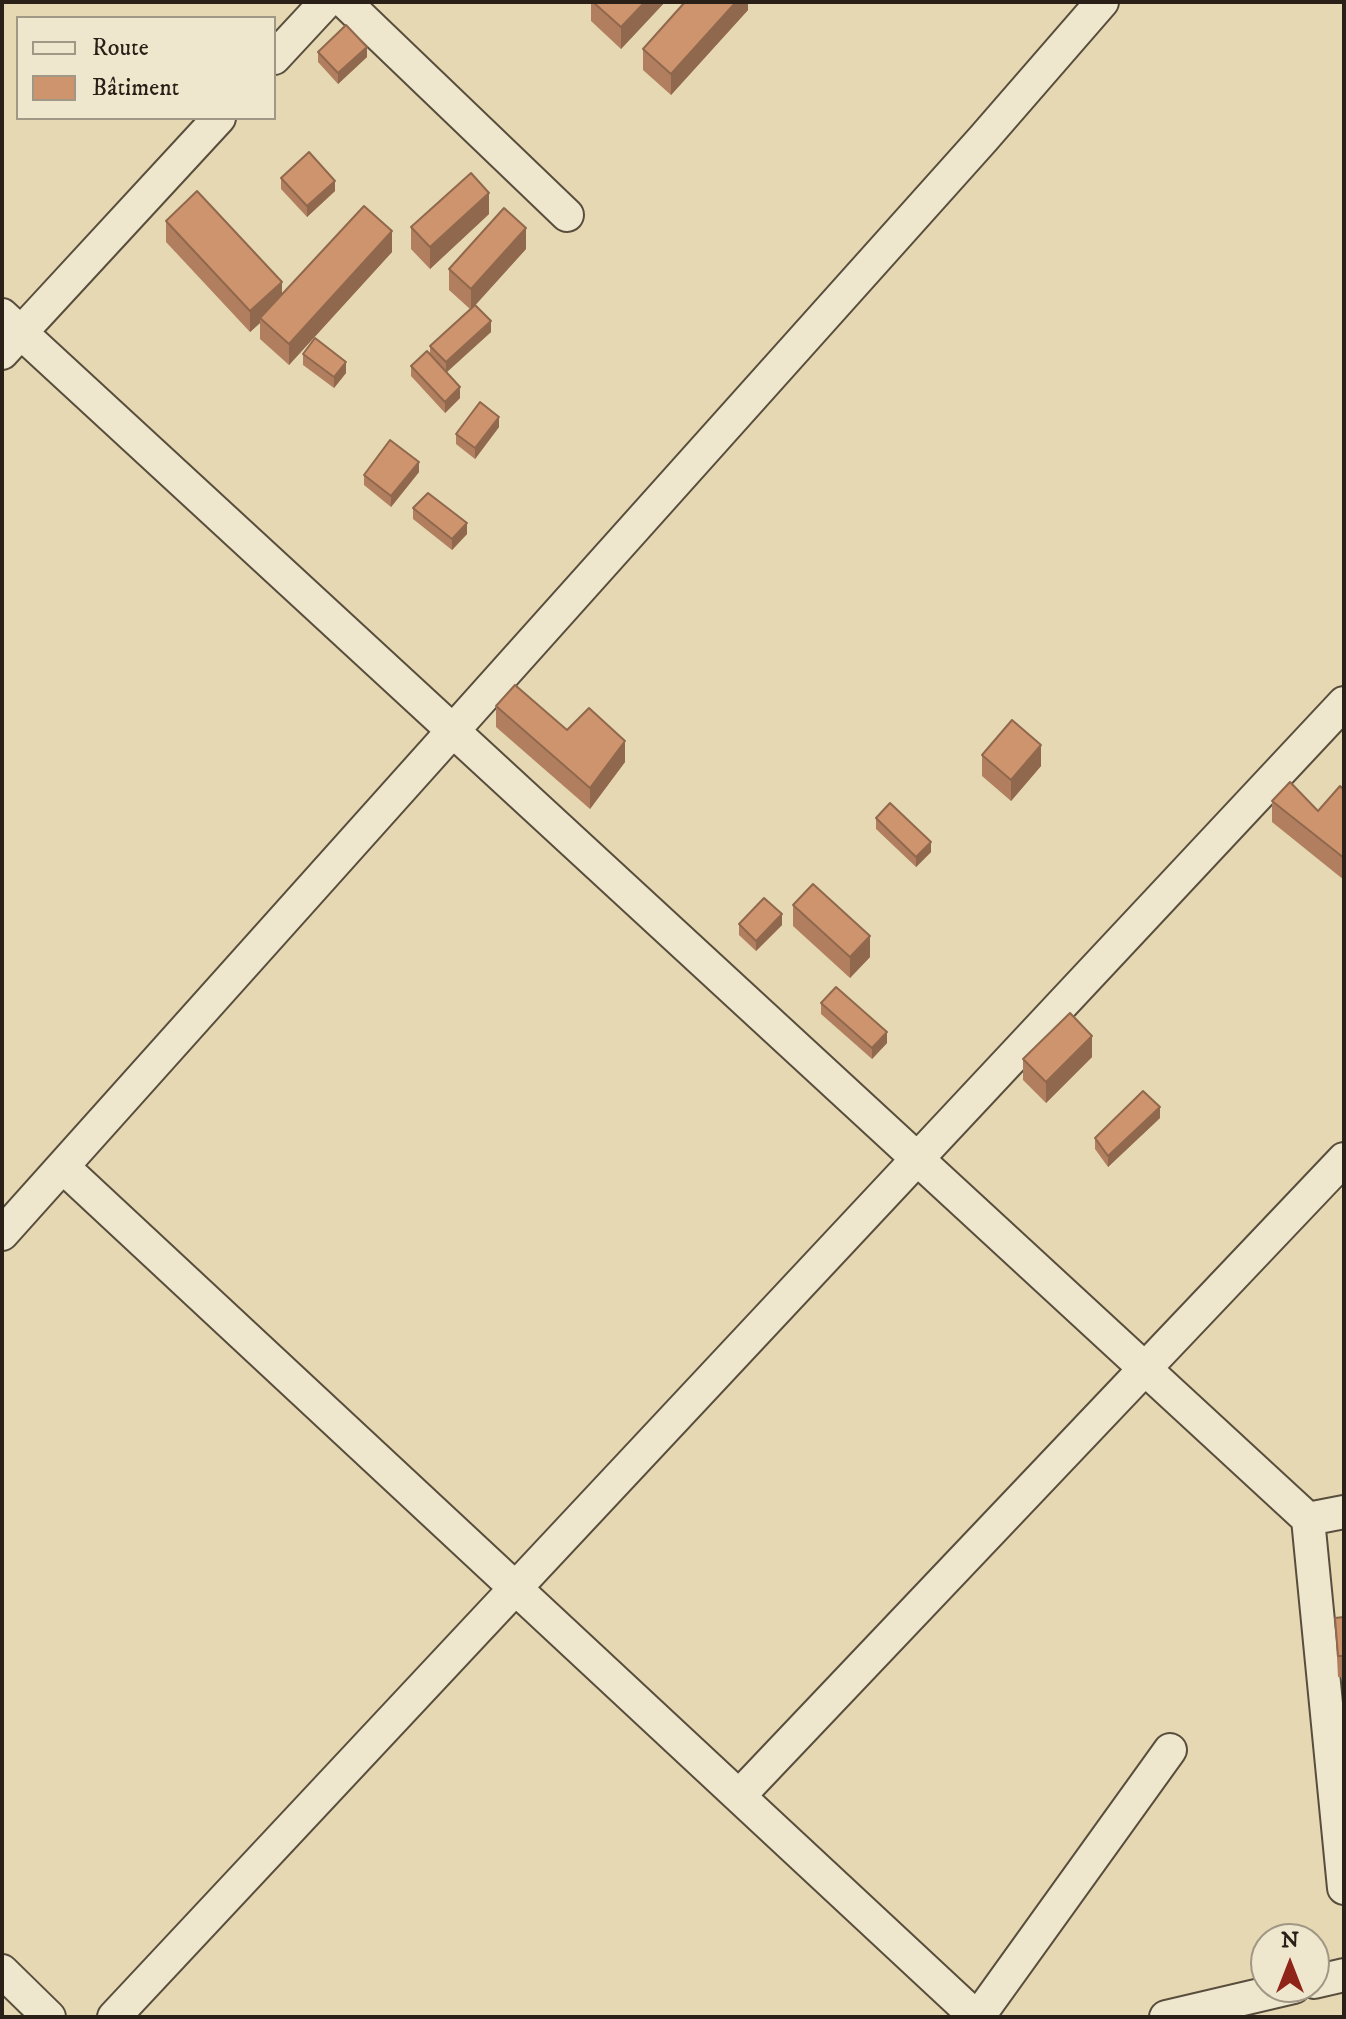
<!DOCTYPE html>
<html>
<head>
<meta charset="utf-8">
<style>
	body { margin:0 }
	#map { position:relative; width:1346px; height:2019px; overflow:hidden; background:#e5d8b2; font-family:"IM FELL DW Pica",serif }
	canvas { display:block }
	.frame { position:absolute; inset:0; border:4px solid #2a2018; pointer-events:none }
	.legend { position:absolute; left:16px; top:16px; width:260px; height:104px; box-sizing:border-box; background:#eee6cd; border:2px solid #a09785; margin:0; padding:10px 14px; list-style:none; font-size:24px; color:#2a2018 }
	.legend li { display:flex; align-items:center; gap:16px; height:40px }
	.legend b { width:40px; border:2px solid #a09785 }
	.north { position:absolute; left:1250px; top:1923px; width:80px; height:80px; box-sizing:border-box; background:#eee6cd; border:2px solid #a09785; border-radius:50%; rotate:0deg; font-size:22px; font-weight:700; line-height:32px; text-align:center; color:#2a2018 }
	.north::after { content:''; display:block; margin:auto; width:28px; height:36px; background:#8f2418; clip-path:polygon(50% 0,100% 100%,50% 72%,0 100%) }
</style>
</head>
<body>
<div id="map">
<canvas width="1346" height="2019"></canvas>
<div class="frame"></div>
<ul class="legend">
<li><b style="height:10px;background:#eee6cd"></b>Route</li>
<li><b style="height:22px;background:#ce946e"></b>Bâtiment</li>
</ul>
<div class="north">N</div>
</div>
<script>
const c = document.querySelector('canvas').getContext('2d');
c.lineJoin = 'round';
function stroke(path, color, width, dash) { c.strokeStyle = color; c.lineWidth = width; c.lineCap = dash ? 'butt' : 'round'; c.setLineDash(dash || []); c.stroke(path); }
function fill(path, color) { c.fillStyle = color; c.fill(path, 'evenodd'); }
const minor = new Path2D(`
	M345,2L567,215
	M274,58L326,2
	M2,315L1308,1519L1344,1888
	M2,353L219,118
	M63,1167L976,2017
	M2,1234L983,139L1102,2
	M1308,1519L1344,1512
	M739,1796L1344,1159
	M2,1971L49,2017
	M1314,1982L1344,1975
	M114,2017L1344,703
	M978,2017L1170,1750
	M1166,2017L1294,1987`);
stroke(minor, '#594e3e', 36);
stroke(minor, '#eee6cd', 32);
fill(new Path2D(`
	M591,2H665L621,49L591,21Z
	M748,2V10L671,95L643,70V49Z
	M318,52L367,57L338,84L318,62Z
	M281,178L335,191L307,217L281,189Z
	M489,214L430,269L411,249V227Z
	M166,221L282,295L392,252L289,365L260,339V323L250,332L166,242Z
	M526,249L475,305L491,332L446,372L460,398L445,413L411,376V366L430,355V346L470,309L449,290V269Z
	M303,354L346,373L334,388L303,365Z
	M499,427L475,459L456,444V434Z
	M419,472L391,507L364,485V475Z
	M413,508L467,534L452,550L413,519Z
	M496,706L567,730L625,762L590,809L496,727Z
	M982,755L1041,766L1011,801L982,776Z
	M1344,790V880L1272,822V801L1318,811Z
	M876,818L931,852L916,867L876,829Z
	M793,905L870,957L850,978L793,926Z
	M739,924L782,925L756,951L739,935Z
	M821,1003L887,1043L872,1059L821,1014Z
	M1092,1057L1046,1103L1023,1080V1059Z
	M1160,1118L1108,1167L1095,1149V1138Z
	M1344,1617V1677H1338L1335,1618Z`), '#b17f5f');
fill(new Path2D(`
	M645,2H665L621,49V27Z
	M736,2H748V10L671,95V74Z
	M367,47V57L338,84V73Z
	M335,181V191L307,217V206Z
	M489,193V214L430,269V247Z
	M526,228V249L471,310V289Z
	M392,231V252L289,365V344Z
	M282,282V303L260,318V323L250,332V311Z
	M491,321V332L446,373V362Z
	M346,362V373L334,388V377Z
	M460,387V398L445,413V402Z
	M499,417V427L475,459V448Z
	M419,462V472L391,507V496Z
	M467,523V534L452,550V539Z
	M625,741V762L590,809V788Z
	M1041,745V766L1011,801V780Z
	M931,842V852L916,867V857Z
	M782,914V925L756,951V941Z
	M870,936V957L850,978V957Z
	M887,1032V1043L872,1059V1048Z
	M1092,1036V1057L1046,1103V1082Z
	M1160,1107V1118L1108,1167V1156Z`), '#90684d');
const building = new Path2D(`
	M593,2H645L621,27Z
	M685,2H736L671,74L643,49Z
	M346,25L367,47L338,73L318,52Z
	M309,152L335,181L307,206L281,178Z
	M471,173L489,193L430,247L411,227Z
	M197,191L282,282L250,311L166,221Z
	M364,206L392,231L289,344L260,318Z
	M504,208L526,228L471,289L449,269Z
	M475,305L491,321L446,362L430,346Z
	M315,338L346,362L334,377L303,354Z
	M427,351L460,387L445,402L411,366Z
	M480,402L499,417L475,448L456,434Z
	M390,440L419,462L391,496L364,475Z
	M428,493L467,523L452,539L413,508Z
	M515,685L567,730L589,708L625,741L590,788L496,706Z
	M1012,720L1041,745L1011,780L982,755Z
	M1290,782L1318,811L1340,786L1344,790V858L1272,801Z
	M890,803L931,842L916,857L876,818Z
	M813,884L870,936L850,957L793,905Z
	M764,898L782,914L756,941L739,924Z
	M836,987L887,1032L872,1048L821,1003Z
	M1070,1013L1092,1036L1046,1082L1023,1059Z
	M1143,1091L1160,1107L1108,1156L1095,1138Z
	M1344,1617V1656H1338L1335,1618Z`);
fill(building, '#ce946e');
stroke(building, '#90684d', 2);
</script>
</body>
</html>
